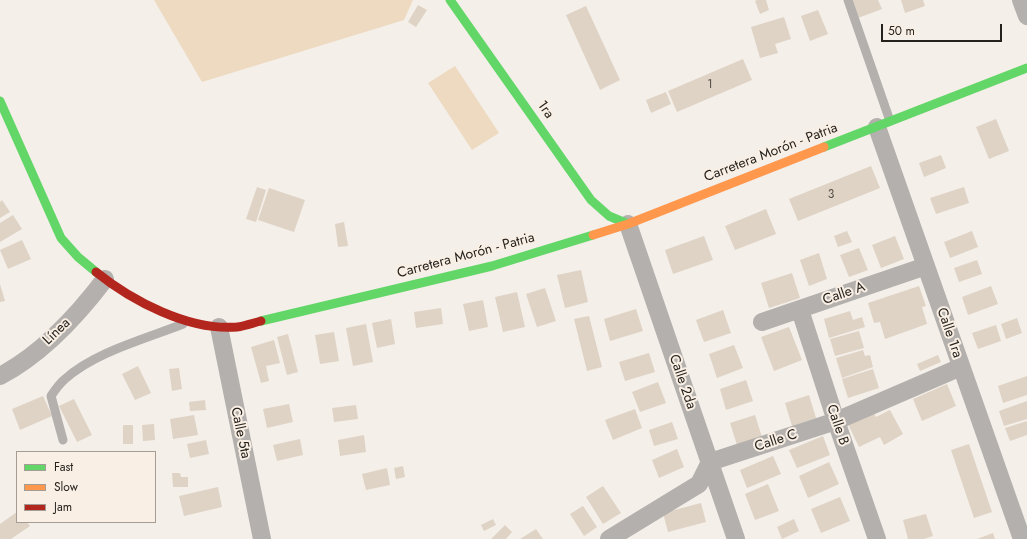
<!DOCTYPE html>
<html>
<head>
<meta charset="utf-8">
<style>
	body { margin:0 }
	#map { position:relative; width:1027px; height:539px; overflow:hidden; background:#f4efe9; font-family:Jost,sans-serif }
	canvas { display:block }
	.legend { position:absolute; left:16px; top:451px; width:140px; height:72px; box-sizing:border-box; background:#f9efe4; border:1px solid #a49d95; margin:0; padding:5px 7px; list-style:none; font-size:12px; color:#25221e }
	.legend li { display:flex; align-items:center; gap:8px; height:20px }
	.legend b { width:20px; border:1px solid #a49d95 }
	.scale { position:absolute; left:881px; top:24px; width:121px; height:18px; box-sizing:border-box; border:2px solid #25221e; border-top:0; padding-left:5px; font-size:12px; line-height:14px; white-space:nowrap; color:#25221e; -webkit-text-stroke:3px #f9efe4; paint-order:stroke }
</style>
</head>
<body>
<div id="map">
<canvas width="1027" height="539"></canvas>
<ul class="legend">
<li><b style="height:5px;background:#63d668"></b>Fast</li>
<li><b style="height:5px;background:#ff974d"></b>Slow</li>
<li><b style="height:5px;background:#b3261e"></b>Jam</li>
</ul>
<div class="scale">50 m</div>
</div>
<script>
const c = document.querySelector('canvas').getContext('2d');
c.lineJoin = 'round';
function fill(path, color) { c.fillStyle = color; c.fill(path, 'evenodd'); }
function stroke(path, color, width, dash) { c.strokeStyle = color; c.lineWidth = width; c.lineCap = dash ? 'butt' : 'round'; c.setLineDash(dash || []); c.stroke(path); }
function drawText(font, color, halo, rows, align = 'center') {
  c.font = font + ' Jost,sans-serif'; c.lineWidth = 4; c.setLineDash([]); c.textBaseline = 'middle'; c.strokeStyle = halo; c.fillStyle = color; for (const [text, x, y, turn = 0] of rows) {
    c.save(); c.translate(x, y); c.rotate((+turn || 0) * Math.PI / 180); c.textAlign = isNaN(turn) ? turn : align; if (halo) c.strokeText(text, 0, 0); c.fillText(text, 0, 0); c.restore();
  }
}
fill(new Path2D(`
	M154,0H413L404,20L202,82Z
	M455,66L499,133L472,150L428,83Z`), '#eedac1');
fill(new Path2D(`
	M757,0H766L769,10L760,14L755,1Z
	M851,0H878L882,9L858,18Z
	M901,0H923L925,6L905,13Z
	M418,5L427,10L416,27L408,22Z
	M586,6L620,80L600,90L566,15Z
	M818,10L828,34L810,41L801,16Z
	M784,17L791,39L775,44L778,53L760,58L751,27Z
	M743,59L752,80L677,112L668,91Z
	M666,92L671,104L651,113L646,100Z
	M996,119L1009,151L989,159L976,127Z
	M941,155L946,168L924,177L919,163Z
	M871,166L880,188L798,221L789,199Z
	M257,187L266,190L256,222L246,219Z
	M964,187L969,203L936,214L930,198Z
	M269,188L305,200L294,232L258,220Z
	M2,200L10,212L0,218V202Z
	M766,209L776,234L735,250L725,226Z
	M13,215L22,229L0,242V223Z
	M344,222L348,246L338,247L335,224Z
	M847,231L852,242L838,247L834,236Z
	M972,231L978,247L950,258L944,242Z
	M704,236L713,260L673,274L665,250Z
	M895,236L904,259L881,268L872,245Z
	M22,240L31,259L8,269L0,250Z
	M859,248L868,270L849,277L840,255Z
	M819,253L827,279L809,286L800,260Z
	M977,260L982,274L959,282L954,268Z
	M581,270L588,302L565,308L557,275Z
	M792,273L800,298L769,308L761,283Z
	M0,284L5,301L0,302Z
	M919,286L926,306L922,307L927,324L885,339L880,322L874,323L868,303Z
	M991,286L998,304L968,315L962,297Z
	M545,288L556,321L537,327L526,294Z
	M517,292L525,327L503,332L495,297Z
	M483,300L488,327L469,331L463,304Z
	M441,308L443,324L416,328L414,312Z
	M636,309L643,331L610,341L604,319Z
	M723,310L731,333L704,342L696,320Z
	M850,311L853,320L862,317L865,327L829,338L824,319Z
	M589,316L602,367L587,371L574,319Z
	M1017,318L1022,333L1006,339L1001,324Z
	M391,319L395,344L377,348L372,323Z
	M366,324L373,362L353,366L346,328Z
	M996,325L1001,341L978,349L972,333Z
	M789,327L802,360L774,371L761,337Z
	M859,331L864,348L835,356L830,339Z
	M334,332L339,361L320,364L315,335Z
	M288,334L298,372L287,375L277,337Z
	M274,340L280,363L266,366L269,381L261,383L251,347Z
	M734,345L743,368L717,378L709,354Z
	M863,350L865,356L870,355L873,367L842,378L836,358Z
	M649,353L655,372L625,381L619,362Z
	M938,355L941,362L920,371L917,364Z
	M138,366L151,393L135,400L122,374Z
	M179,368L182,389L172,391L169,369Z
	M873,369L879,388L848,398L842,379Z
	M1027,376V395L1003,403L998,386Z
	M746,380L753,401L726,410L720,389Z
	M658,382L666,403L640,412L632,392Z
	M947,384L956,406L922,421L913,399Z
	M809,395L816,418L792,426L785,403Z
	M43,396L52,416L20,430L12,409Z
	M74,399L92,435L77,442L59,406Z
	M205,400L206,410L190,411L189,402Z
	M1027,401V419L1004,426L999,411Z
	M289,404L293,422L267,428L263,409Z
	M356,405L358,419L334,422L332,408Z
	M635,409L642,428L613,440L605,420Z
	M872,410L876,417L890,410L903,434L884,445L880,437L859,447L847,422Z
	M194,415L198,435L173,439L170,419Z
	M755,415L762,437L737,445L730,423Z
	M1027,421V435L1010,441L1005,428Z
	M672,422L678,439L654,446L649,430Z
	M154,424L155,440L143,441L142,425Z
	M123,425H133V444H123Z
	M364,435L366,452L340,456L338,440Z
	M823,436L830,455L797,468L789,450Z
	M300,439L303,455L277,461L273,445Z
	M206,440L209,454L190,458L187,444Z
	M969,444L992,512L974,518L951,450Z
	M677,449L684,467L659,478L652,460Z
	M773,456L781,474L747,488L740,470Z
	M829,462L839,484L808,498L799,476Z
	M403,466L405,477L396,479L394,468Z
	M387,468L390,485L366,490L362,474Z
	M172,473H180L181,477H188V487H173Z
	M768,484L779,511L755,520L745,494Z
	M603,486L621,513L603,524L586,497Z
	M218,487L222,507L184,516L179,496Z
	M840,497L850,521L821,533L811,509Z
	M701,503L706,522L668,532L663,513Z
	M583,506L597,527L584,536L570,514Z
	M17,512V522H27L30,526L11,539H0V524Z
	M926,514L933,536L924,539H908L903,520Z
	M493,519L496,525L484,531L481,525Z
	M794,519L799,531L782,539L777,527Z
	M505,525L512,532L506,539H491Z
	M536,529L543,539H520Z
	M993,533L995,539H977Z`), '#dfd3c5');
stroke(new Path2D(`
	M848,0L890,121
	M63,440L51,396C55,390 59,384 65,379C95,352 145,339 183,324`), '#b3b0ad', 9);
stroke(new Path2D(`
	M1021,0L1027,16
	M877,127L1022,539
	M628,224L736,539
	M800,310L836,421L877,539
	M762,322L926,266
	M219,327L262,539
	M0,376C42,354 77,316 105,279
	M609,539L699,484L710,462L836,421L961,367`), '#b3b0ad', 18);
stroke(new Path2D(`
	M450,0L591,200L609,216L628,224
	M0,101L61,238L78,257L96,272
	M824,147L1027,68
	M261,321L492,266L593,235`), '#63d668', 9);
stroke(new Path2D(`
	M593,235L628,224L824,147`), '#ff974d', 9);
stroke(new Path2D(`
	M96,272C132,301 189,331 237,327C245,326 253,323 261,321`), '#b3261e', 9);
drawText('12px', '#544e48', null, [
	["1",710,85],
	["3",831,195]
]);
drawText('14px', '#25221e', '#f9efe4', [
	["1ra",545,110,55],
	["Carretera Morón - Patria",771,153,-21],
	["Carretera Morón - Patria",466,256,-15],
	["Calle A",844,294,-19],
	["Línea",57,332,-44],
	["Calle 1ra",949,333,71],
	["Calle 2da",682,382,71],
	["Calle B",837,425,71],
	["Calle 5ta",240,433,78],
	["Calle C",776,441,-18]
]);
</script>
</body>
</html>
